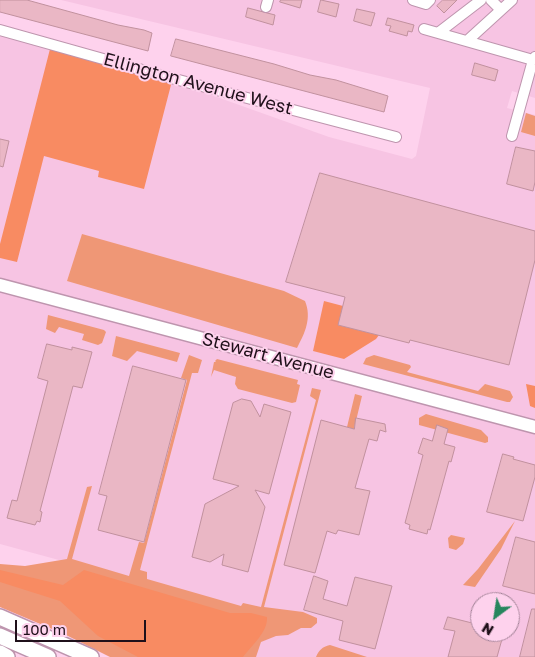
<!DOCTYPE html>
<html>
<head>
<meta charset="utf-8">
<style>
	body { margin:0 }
	#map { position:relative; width:535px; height:657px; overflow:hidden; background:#fed2ed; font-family:"Golos Text",sans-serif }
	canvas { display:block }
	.north { position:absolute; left:470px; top:592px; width:50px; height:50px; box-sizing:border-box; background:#fed2ed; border:1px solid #a58499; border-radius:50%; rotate:211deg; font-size:14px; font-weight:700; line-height:20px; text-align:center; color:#1f101a }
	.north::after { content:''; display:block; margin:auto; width:18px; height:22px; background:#27865e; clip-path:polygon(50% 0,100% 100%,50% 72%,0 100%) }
	.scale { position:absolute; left:15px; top:620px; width:131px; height:22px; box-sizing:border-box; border:2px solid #1f101a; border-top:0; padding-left:6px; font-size:15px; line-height:18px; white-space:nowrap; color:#1f101a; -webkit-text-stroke:4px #fed2ed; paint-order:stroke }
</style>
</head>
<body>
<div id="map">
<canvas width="535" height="657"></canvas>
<div class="north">N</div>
<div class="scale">100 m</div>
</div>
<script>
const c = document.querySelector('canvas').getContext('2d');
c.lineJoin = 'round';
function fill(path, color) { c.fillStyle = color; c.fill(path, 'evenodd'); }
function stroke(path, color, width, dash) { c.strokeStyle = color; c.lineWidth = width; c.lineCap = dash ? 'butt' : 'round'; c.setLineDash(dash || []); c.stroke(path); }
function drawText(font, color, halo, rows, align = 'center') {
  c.font = font + ' "Golos Text",sans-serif'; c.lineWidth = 4; c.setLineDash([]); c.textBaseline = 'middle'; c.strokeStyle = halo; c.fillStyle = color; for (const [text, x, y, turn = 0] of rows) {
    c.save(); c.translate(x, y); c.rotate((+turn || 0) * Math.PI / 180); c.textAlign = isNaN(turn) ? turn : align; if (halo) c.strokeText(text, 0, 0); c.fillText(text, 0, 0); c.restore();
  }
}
fill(new Path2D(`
	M61,0H535V98L512,91L507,108L535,115V657H249L81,566L0,544V35L172,81L329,137L412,159L416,156L430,88ZM480,602H510V632H480Z`), '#f7c4e3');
fill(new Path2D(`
	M526,113L535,116V136L521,132Z
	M82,234L284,291L305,301C312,318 305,333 297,348L67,281Z
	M48,315L104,330L106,332L102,343L98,345L82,340L84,334L59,327L55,333L46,329Z
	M116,336L180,353L177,362L137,351L127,361L112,356Z
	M189,355L202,360L198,373H192L140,570L147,572V579L241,606L243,603L261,607L316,400L310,396L312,388L321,390L264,607L303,612L317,618V623L311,628H301L288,635L276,636L261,642L256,657H110L64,634L0,607V564L25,566L67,559L87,487L92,486L72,559L129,576L139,542L144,543L187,380L181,378Z
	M374,355L410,365L411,367L407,372L478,391L485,384L510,391L513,397L510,402H507L363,364L366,358Z
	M217,359L298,380L297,384L300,385L296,402L292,403L238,389L235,384L236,377L214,370L211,377L214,362H216L215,361Z
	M355,394L362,396L354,429L347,427Z
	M426,414L481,430L488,437V442L485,443L419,425V418Z
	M515,521L501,549L475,587L463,585L478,569Z
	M451,535L465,538L463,544L456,550L449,548L448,538Z
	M330,645L367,657H316C319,650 322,647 330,645Z`), '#ef9776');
fill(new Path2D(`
	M50,49L172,81L144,189L98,177L99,171L44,156L17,262L0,258V244Z
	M324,301L343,306L338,325L379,335L376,339L344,359L313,351Z
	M526,384L535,386V408L530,406Z
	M0,570L63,585L84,570L230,613H251L267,617C268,632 252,645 243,657H138L98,636L60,601L0,582Z`), '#f88b62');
const building = new Path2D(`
	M0,0H27L118,25L144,30L152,33L148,51L0,12Z
	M281,0H302L300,8L280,2Z
	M321,0L339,4L336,17L318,12Z
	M443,0H457L444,13L437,6Z
	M248,8L275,15L273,25L246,17Z
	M357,9L375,13L371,26L354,21Z
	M388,18L414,25L412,32L408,31L407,36L389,31L391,26L386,25Z
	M176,39L274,64L310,75L336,80L388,96L384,112L171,56Z
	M475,63L498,70L495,81L472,75Z
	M0,139L9,141L3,167L0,166Z
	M516,147L535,151V182L533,191L507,184Z
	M320,173L535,231V260L509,365L410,340L409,343L338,325L345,297L286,282Z
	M47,344L72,350V347L92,352L82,388L73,386L40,511L42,512L40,522L37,521L35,525L7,518L12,500L17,501L48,381L38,378Z
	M133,366L186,380L144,542L98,530L107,496L99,494Z
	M242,399L251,401L260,417L264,404L291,412L269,494L255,490L265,507L248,572L222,565L224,554L210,562L192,557L205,504L239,486L213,479L233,403Z
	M356,418L385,424L386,432L380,430L377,441L369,439L355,488L370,491L359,535L338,530L336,534L327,531L315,573L284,565L321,420L354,429Z
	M437,425L448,429L444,444L455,447L451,462L449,461L430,530L428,529L427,534L409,529L410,525L405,523L423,455L418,453L423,438L432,441Z
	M503,454L514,457L513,459L535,465V477L523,521L487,512Z
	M516,537L535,542V594L503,586Z
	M314,576L328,581L323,599L347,606L355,577L392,586L375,649L339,640L343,621L304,610Z
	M532,609H535V657H520Z
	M448,617L480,625V632H504L497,657H448L455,631L444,629Z`);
fill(building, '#eab7c5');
stroke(building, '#c1919e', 1);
const minor = new Path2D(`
	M413,0L426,4L430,0
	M491,0L501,10
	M266,7L268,0
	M424,29L533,60
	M0,30L171,78L396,137
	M438,33L481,0
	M467,41L512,0
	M512,136L533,60L535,57`);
const major = new Path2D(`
	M0,285L535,427`);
const highway = new Path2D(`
	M0,617L91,657
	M0,636L48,657
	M0,653L7,657`);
stroke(minor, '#be95ae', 12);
stroke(major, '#be95ae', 15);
stroke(highway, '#be95ae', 18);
stroke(minor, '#fff', 10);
stroke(major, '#fff', 12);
stroke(highway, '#fff', 15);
drawText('18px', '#1f101a', '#fed2ed', [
	["Ellington Avenue West",198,84,15],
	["Stewart Avenue",268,356,15]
]);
</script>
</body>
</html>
